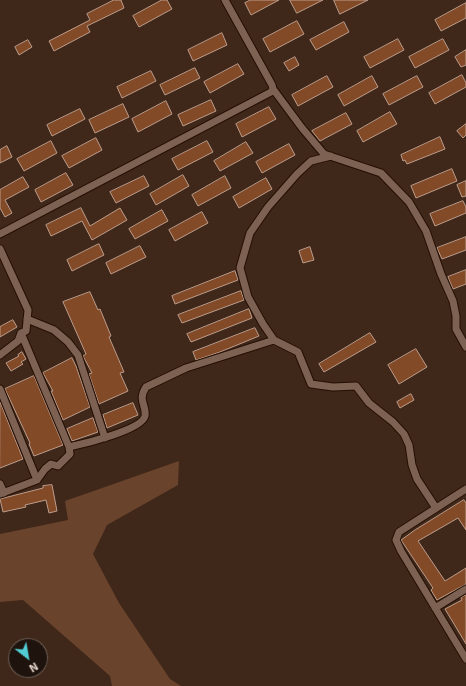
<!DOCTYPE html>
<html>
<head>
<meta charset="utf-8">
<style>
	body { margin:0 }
	#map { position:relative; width:466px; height:686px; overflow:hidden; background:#3f2719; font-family:"Exo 2",sans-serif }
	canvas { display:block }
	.north { position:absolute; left:8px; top:638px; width:40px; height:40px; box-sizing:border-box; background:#1e130d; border:1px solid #6e6159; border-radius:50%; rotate:149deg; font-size:11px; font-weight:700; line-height:16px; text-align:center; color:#e5d5cc }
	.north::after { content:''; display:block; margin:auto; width:14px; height:18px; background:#51ccd3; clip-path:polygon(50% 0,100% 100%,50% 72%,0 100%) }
</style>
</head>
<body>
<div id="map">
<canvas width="466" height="686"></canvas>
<div class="north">N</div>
</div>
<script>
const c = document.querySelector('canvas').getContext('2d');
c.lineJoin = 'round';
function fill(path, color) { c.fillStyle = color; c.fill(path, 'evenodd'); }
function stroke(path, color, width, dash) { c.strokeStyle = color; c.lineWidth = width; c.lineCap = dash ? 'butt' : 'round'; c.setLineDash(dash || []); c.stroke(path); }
fill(new Path2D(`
	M179,461L178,485L107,525L93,554L119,603L170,679L181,686H112L110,676L23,600L0,602V534L68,520L65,501Z`), '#6a432d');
const building = new Path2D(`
	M114,0H121L124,8L87,26L90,32L54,51L49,41L90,20L87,14Z
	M162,0H167L172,9L139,27L133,16Z
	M251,0H279L251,15L245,3Z
	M290,0H323L297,13Z
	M334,0H368L340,14Z
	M466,3V18L441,31L435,20Z
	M297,21L304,34L270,52L263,39Z
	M344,22L349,32L316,50L310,40Z
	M222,33L227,45L193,61L188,50Z
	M398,39L404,50L370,68L364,57Z
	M443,39L449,50L415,68L409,57Z
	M28,40L32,47L19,55L15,47Z
	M466,50V65L461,67L455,57Z
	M295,57L299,65L289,71L284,63Z
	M238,64L244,74L210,93L204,82Z
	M195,68L200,78L165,95L160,85Z
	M151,71L156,81L122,98L117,87Z
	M462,75L466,83V87L435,104L429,93Z
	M327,76L333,87L298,106L292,95Z
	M372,76L378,87L344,106L338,95Z
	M417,76L423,87L389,105L383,94Z
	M211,100L216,111L183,126L178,115Z
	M166,101L172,114L138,132L132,119Z
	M123,104L129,117L95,133L89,120Z
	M269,107L276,119L242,137L236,124Z
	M80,109L85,119L52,136L47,125Z
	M390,112L397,124L363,142L357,131Z
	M346,113L352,124L320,141L312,131Z
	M466,124V135L463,138L457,131Z
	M440,137L445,149L407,164L405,160L403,161L401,155Z
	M96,138L102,150L69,168L62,156Z
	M51,141L57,153L24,171L17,159Z
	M207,141L213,152L178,170L172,159Z
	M246,142L253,153L220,171L214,161Z
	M289,144L295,155L262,173L256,162Z
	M7,146L12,157L0,163V150Z
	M452,169L457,181L416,198L411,186Z
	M66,173L73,185L41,202L35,190Z
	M183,175L189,186L156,205L150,194Z
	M144,176L149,186L116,203L110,192Z
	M225,176L231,188L198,206L192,195Z
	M23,177L29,187L5,200L12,213L5,217L0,208V190Z
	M266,178L272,189L239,208L233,197Z
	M466,181V196L462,197L457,185Z
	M463,201L466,207V213L435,226L430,214Z
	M81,208L90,226L120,208L127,220L92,240L82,221L51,236L46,225Z
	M162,210L168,221L135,239L129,229Z
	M202,212L208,223L175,241L169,230Z
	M466,237V250L442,259L437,248Z
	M99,244L104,255L72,271L67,260Z
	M140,246L146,257L111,274L106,263Z
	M310,247L314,260L303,263L299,251Z
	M466,270V284L453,289L448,277Z
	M235,271L238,280L175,304L172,296Z
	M241,291L244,300L182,323L178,315Z
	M90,292L98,310L100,309L111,336L109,337L124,372L120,373L128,391L99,404L89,374L92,373L83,356L86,354L63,302Z
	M249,309L252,318L191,342L187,334Z
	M13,320L17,327L0,337V327Z
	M255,328L259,336L220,352L196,360L193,352Z
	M370,333L376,342L324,372L319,364Z
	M416,349L427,367L399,384L388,365Z
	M22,352L26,359L21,362L23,364L11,371L6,363L19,356L18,355Z
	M72,358L76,366L90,407L63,420L51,391H53L43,373Z
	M34,376L63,445L34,456L29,444L30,443L5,389Z
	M411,394L414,400L400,408L397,402Z
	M0,402L23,459L0,468Z
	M133,403L138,415L107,428L103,415Z
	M93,418L98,432L72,441L67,429Z
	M52,485L57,511L49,513L46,500L25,505L26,507L3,512L0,499L43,488V486Z
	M464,500L466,503V530L458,518L418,541L445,581L466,568V584L437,600L431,590L433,588L401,540L415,530Z
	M466,595V644L445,609L462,600L461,598Z`);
fill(building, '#834a28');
stroke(building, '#bc9d8c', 1);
const minor = new Path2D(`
	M225,0L272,85L273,89L302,128L324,154L381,173L409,202L426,231L441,274L453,301L456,316V329L466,347
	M331,156L311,161L297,174L268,207L250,233L240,268L248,297L263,324L274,340L298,352L311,384L333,387L356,386L369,403L393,422L404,434L409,445L412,465L417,479L436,508
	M0,234L271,92L273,89
	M0,249L28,310L26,331L21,333L18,341L0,355
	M27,319L54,330L68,342L78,355L105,438
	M21,333L69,447
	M0,389L37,480
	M0,484L4,493
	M466,489L399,532L396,540L401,551L466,659
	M0,494L37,480L45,469L51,464L58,466L70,454L69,447C83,444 142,430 145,416C147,405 137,401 146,387L186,368L274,340
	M435,608L466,589`);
stroke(minor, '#250f03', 9);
stroke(minor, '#7d6152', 7);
</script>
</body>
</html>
